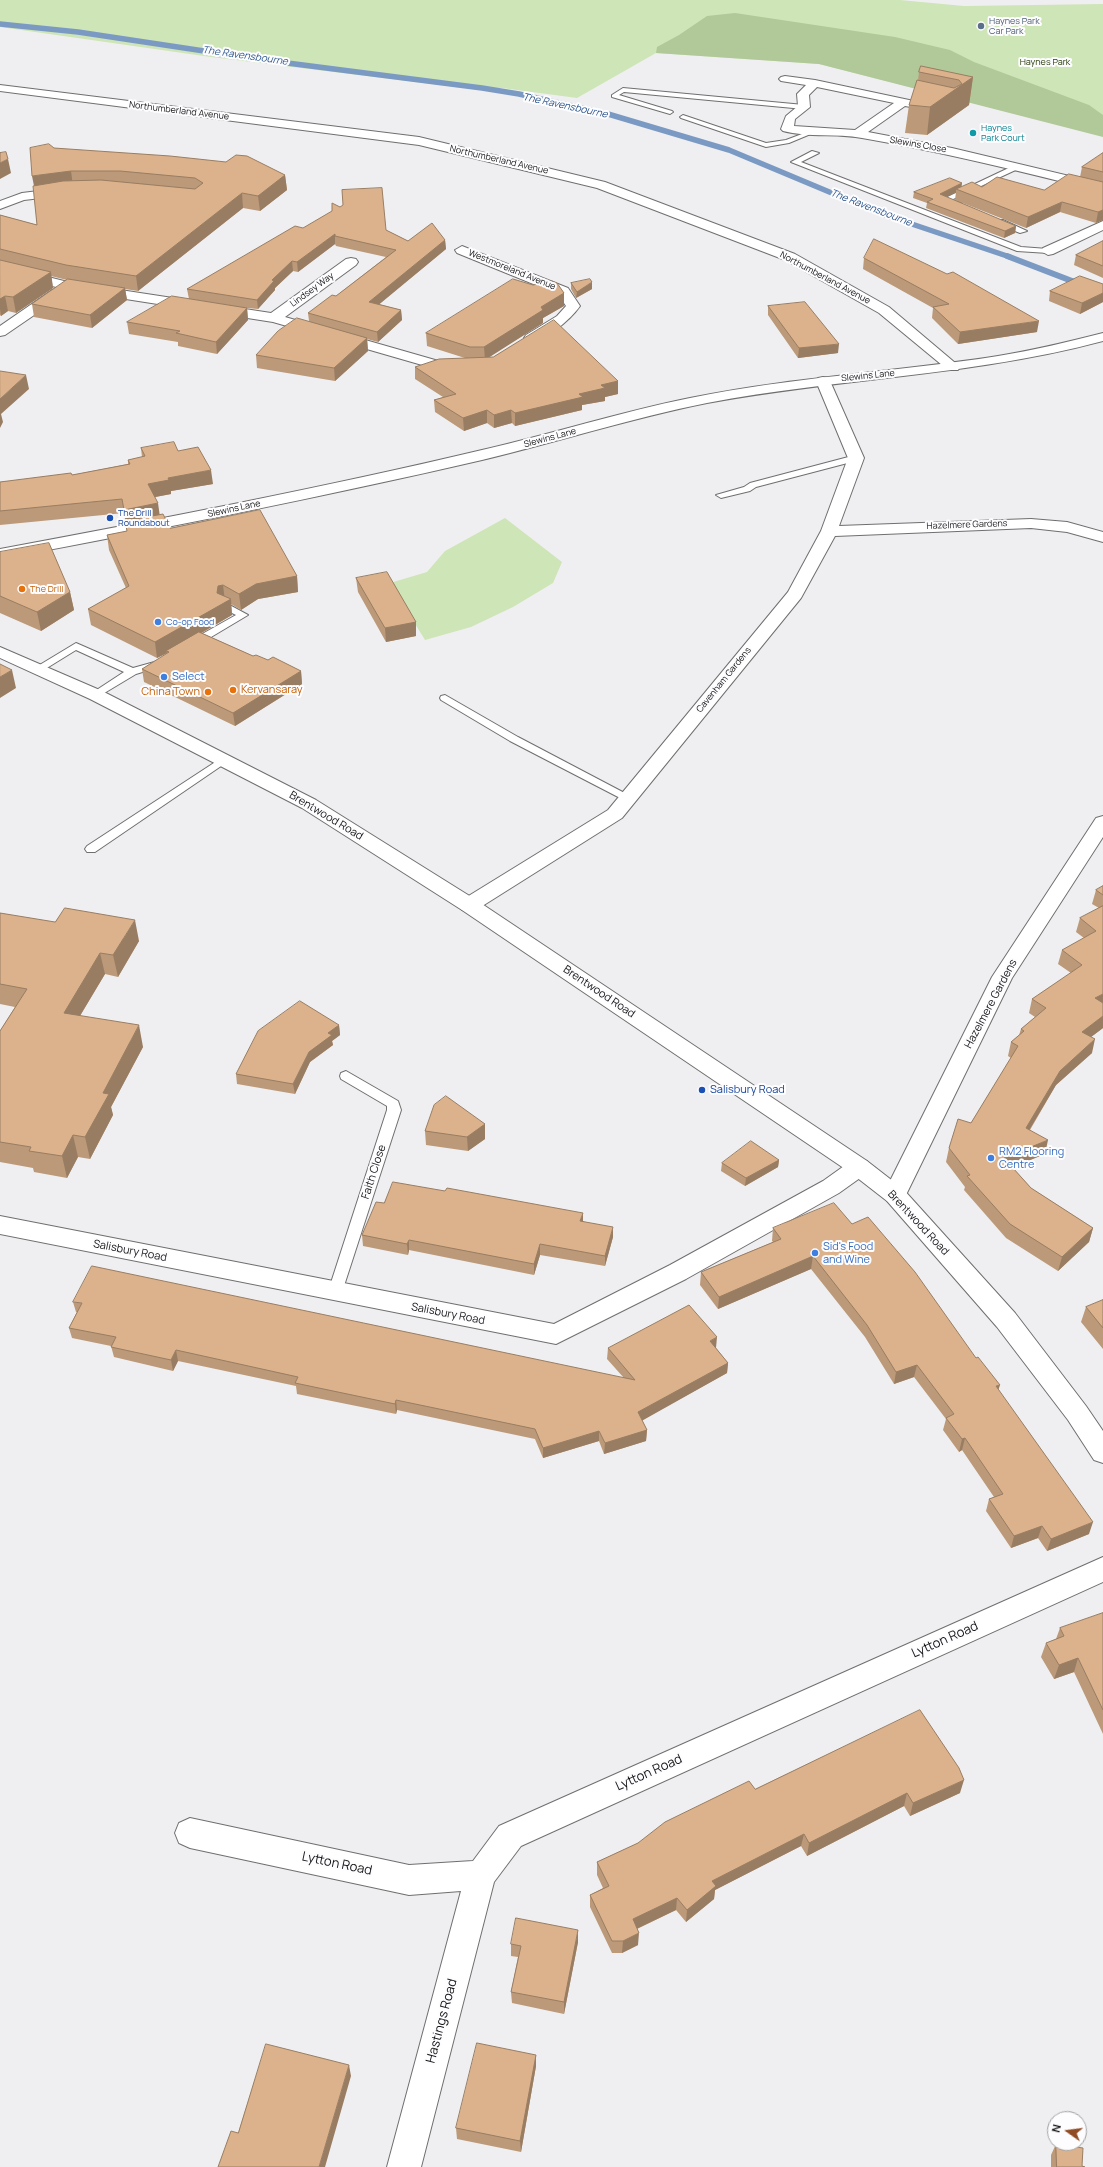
<!DOCTYPE html>
<html>
<head>
<meta charset="utf-8">
<style>
	body { margin:0 }
	#map { position:relative; width:1103px; height:2167px; overflow:hidden; background:#efeff1; font-family:Manrope,sans-serif }
	canvas { display:block }
	.north { position:absolute; left:1047px; top:2111px; width:40px; height:40px; box-sizing:border-box; background:#fdfdff; border:1px solid #a1a1a2; border-radius:50%; rotate:284deg; font-size:11px; font-weight:700; line-height:16px; text-align:center; color:#161616 }
	.north::after { content:''; display:block; margin:auto; width:14px; height:18px; background:#914c23; clip-path:polygon(50% 0,100% 100%,50% 72%,0 100%) }
</style>
</head>
<body>
<div id="map">
<canvas width="1103" height="2167"></canvas>
<div class="north">N</div>
</div>
<script>
const c = document.querySelector('canvas').getContext('2d');
c.lineJoin = 'round';
function fill(path, color) { c.fillStyle = color; c.fill(path, 'evenodd'); }
function stroke(path, color, width, dash) { c.strokeStyle = color; c.lineWidth = width; c.lineCap = dash ? 'butt' : 'round'; c.setLineDash(dash || []); c.stroke(path); }
function drawText(font, color, halo, rows, align = 'center') {
  c.font = font + ' Manrope,sans-serif'; c.lineWidth = 4; c.setLineDash([]); c.textBaseline = 'middle'; c.strokeStyle = halo; c.fillStyle = color; for (const [text, x, y, turn = 0] of rows) {
    c.save(); c.translate(x, y); c.rotate((+turn || 0) * Math.PI / 180); c.textAlign = isNaN(turn) ? turn : align; if (halo) c.strokeText(text, 0, 0); c.fillText(text, 0, 0); c.restore();
  }
}
fill(new Path2D(`
	M0,0H900L964,6L1103,4V136L819,64L656,53L577,98L502,88H464L211,57L0,27Z
	M505,518L562,562L553,583L513,607L471,627L425,640L390,583L427,572L445,551Z`), '#cee5b7');
fill(new Path2D(`
	M735,13L895,37L950,50L974,62L1089,105L1103,115V137L819,64L656,53L657,47L679,35L707,16Z`), '#b1c999');
stroke(new Path2D(`
	M0,24L78,32L264,60L482,88L519,94L608,114L729,150L882,214L1010,257`), '#7b9ac3', 5.5);
stroke(new Path2D(`
	M1007,256L1103,293`), '#7b9ac3', 6);
const service = new Path2D(`
	M623,88L804,105L807,107L804,109L624,92L619,95L672,111L673,112L670,114L612,97V95Z
	M683,115L766,143L786,140L810,131L813,133L789,143L766,147L681,118L680,117Z
	M812,151L819,153L801,162L1021,247L1048,249L1052,251L1048,253L1017,251L791,162Z
	M1015,165L1022,167L951,200L961,203V207H955L941,200Z
	M997,220H1003L1027,231L1020,233L997,224Z
	M856,455L861,458L859,460L756,487L750,491L721,498L716,495L744,487L750,483Z
	M224,602L248,615L196,646H188V642L236,615L220,607V603Z
	M76,643L133,668L158,661L163,664L162,666L136,674L96,698L91,695L92,693L124,672L76,650L42,671L38,672L33,669Z
	M445,695L518,737L634,798L628,801L624,800L510,741L441,700L440,698L441,696Z
	M223,757L227,758L228,760L227,762L95,852H87L85,849L87,846Z
	M346,1071L398,1101L401,1110L342,1292L340,1296L335,1298L330,1296L328,1292L387,1110V1106L341,1079L340,1076L341,1073Z`);
const minor = new Path2D(`
	M785,76L815,80L942,107L944,109L938,112L905,106L868,132L952,148L1103,184V192C1023,172 943,152 862,138C836,133 808,138 783,131L781,129L786,116L798,106L797,94L806,85L781,81L779,79L781,77ZM817,87L894,103L855,130L794,126L795,119L810,107L809,95Z
	M0,85L419,137L605,182L795,254L889,307L960,367L958,370H948L879,313L785,260L597,188L419,145L0,91Z
	M63,188L67,189L69,192L67,195L24,200L0,209V201L22,193Z
	M1103,221V230L1053,254L1048,255L1041,251L1043,248Z
	M462,246L568,288L580,306C571,319 542,345 526,341L524,338L526,335L557,316L566,306L558,294L457,253L455,250Z
	M351,258L356,259L358,262L356,265L285,317L442,362L462,363L464,366L462,369H436L273,322L68,290L0,273V265L68,282L271,313L346,259Z
	M57,289L62,290L64,293L62,296L5,335L0,336V326L52,290Z
	M823,377L828,378L830,381L864,458L839,526L1031,519L1067,522L1103,532V542L1067,532L1031,528L835,536L801,598L622,818L476,910L469,911L462,910L459,905L462,900L608,810L788,592L821,531L848,458L816,381L818,378Z
	M1103,816V837L1012,978L903,1201L895,1204L887,1201L883,1195L992,977L1096,818Z
	M859,1159L867,1161L870,1167L867,1173L839,1193L686,1279L556,1344L0,1234V1216L554,1324L670,1265L823,1181L851,1161Z
	M1103,1557V1582L521,1846L494,1882L421,2167H387L461,1891L409,1895L190,1848L179,1843L175,1833L179,1823L190,1818L409,1865L473,1861L499,1826Z`);
const tertiary = new Path2D(`
	M1103,333V341C973,376 838,378 707,403C631,418 557,442 482,460C322,497 161,529 0,559V549C161,519 322,488 482,450C552,434 620,412 690,398C792,377 896,372 998,356C1034,350 1068,342 1103,333Z
	M0,647L102,691L316,800L476,900L867,1161L903,1189L1015,1313L1086,1406L1103,1431V1463L1094,1460L1068,1420L997,1327L887,1201L851,1173L462,910L302,808L90,699L0,658Z`);
stroke(service, '#6f6f70', 2);
stroke(minor, '#6f6f70', 2);
stroke(tertiary, '#6f6f70', 2);
fill(service, '#fff');
fill(minor, '#fff');
fill(tertiary, '#fff');
fill(new Path2D(`
	M919,72L973,77L969,105L927,135L905,133L909,105L918,81Z
	M54,148L285,175L287,190L260,211L243,208L138,291L125,289L127,300L92,328L34,317L32,304L67,280L51,276L53,288L16,313L8,311L1,316L0,315V215L37,225L34,186Z
	M1103,153V220L1096,223L1060,212L1026,228L955,200L956,192L946,197L1016,226L1015,233L1004,238L926,208L927,203L913,198L914,192L962,183L961,187H982L1044,190L1080,177L1082,167Z
	M303,228L386,230L408,241L445,240L446,249L379,304L401,310L402,320L378,342L367,339L368,351L335,381L257,368L256,355L309,321L308,313L336,296L386,257L336,246L335,244L298,272L293,271L275,288V290L258,309L247,308L248,320L217,354L178,346V342L129,334L127,322L189,299L187,289Z
	M1103,241V278L1074,265L1076,255Z
	M864,258L1037,332L958,344L932,318L933,308L863,269Z
	M571,283L592,289L576,298L571,289Z
	M1103,284V302L1080,314L1049,301L1050,291Z
	M533,285L564,293V306L543,318V323L488,357L618,381V394L605,397V401L582,405V410L515,426L512,423L494,428L487,423L464,431L435,412L434,400L443,397L415,379V367L465,358L427,346L426,333Z
	M768,306L838,353L798,358L768,315Z
	M141,448L178,451L213,484L171,491V494L155,497L159,514L170,528L297,576L298,592L258,599L241,610L231,604L232,615L202,633L253,656L301,671L302,684L235,726L144,682L142,669L167,654V653L157,658L91,625L88,609L126,588L109,550L107,535L127,531L124,513L0,525V482L72,475L128,464V460L142,457Z
	M0,552L70,592L74,610L41,631L0,613Z
	M356,578L416,622V636L386,642L358,592Z
	M1103,886V1028L1091,1037L1092,1053L1056,1085L1030,1130L1045,1154L1012,1167L1031,1188L1093,1228L1089,1242L1058,1271L1006,1238L964,1190L965,1187L946,1162L949,1148L971,1123L1011,1058L1008,1056L1011,1042L1019,1035L1021,1029L1035,1017L1029,1013L1032,999L1071,973L1058,964L1062,950L1084,938L1076,932L1080,918L1099,908L1092,904L1096,890Z
	M0,913L139,941L118,977L105,974L80,1016L143,1047L111,1107L113,1115L90,1159L78,1157L67,1178L34,1172L33,1168L0,1162V1031L15,1007L0,1004Z
	M339,1025L340,1035L332,1041L333,1045L310,1062L295,1094L237,1084L236,1074Z
	M485,1124V1139L468,1151L426,1145L425,1131Z
	M779,1160L778,1167L745,1186L721,1171L722,1163Z
	M384,1203L583,1221L613,1237L605,1266L540,1255L534,1275L409,1250L408,1255L363,1246L362,1235Z
	M852,1224L998,1390L1089,1534L1047,1551L1038,1538L1011,1548L986,1511L989,1499L994,1497L962,1450L959,1452L943,1430L946,1419L914,1377L894,1384L865,1337L811,1269L718,1309L700,1285L701,1272L773,1242L772,1241L773,1228Z
	M1103,1300V1349L1081,1322L1086,1307Z
	M73,1302L624,1378L607,1359L608,1348H716L728,1363L727,1373L642,1420L647,1430L646,1441L604,1454L599,1441L543,1458L535,1439L397,1410L396,1414L297,1394L296,1386L178,1361L173,1371L114,1357L111,1346L72,1338L69,1328L77,1312H76Z
	M1103,1613V1734L1074,1672L1054,1679L1041,1657L1046,1643L1056,1639L1060,1628Z
	M755,1789L960,1793L910,1816L904,1806L807,1856L801,1846L715,1890L714,1899L686,1922L676,1910L637,1929L638,1945L622,1953H612L590,1907V1895L603,1888L597,1875V1862Z
	M578,1942L564,2014L512,2003L511,1992L518,1957L511,1956V1944Z
	M536,2055V2066L521,2152L457,2139L456,2128Z
	M1056,2144L1082,2166L1085,2167H1051V2155Z`), '#bc9978');
fill(new Path2D(`
	M973,77L969,105L927,135L930,107Z
	M8,159L11,173L0,179V163Z
	M71,171L73,186L35,191L32,176Z
	M285,175L287,190L260,211L258,196Z
	M962,183L961,189H956V192L940,201V194Z
	M242,193L243,208L138,291L136,276Z
	M1062,202L1060,212L1026,228L1028,217Z
	M1103,210V220L1096,223L1098,212Z
	M1016,226L1015,233L1004,238L1005,231Z
	M335,234V244L298,272L297,262Z
	M445,240L446,249L370,312L369,302Z
	M292,261L293,271L275,288V290L258,309L257,300L272,280Z
	M51,272L53,288L16,313L13,297Z
	M592,282V289L576,298L577,292Z
	M125,288L127,300L92,328L90,315Z
	M564,293V306L543,318V323L485,360L484,347L541,307Z
	M1103,293V302L1080,314L1082,303Z
	M5,296L8,311L1,316L0,309V299Z
	M247,308L248,320L217,354L216,342Z
	M401,310L402,320L378,342L377,332Z
	M1039,321L1037,332L958,344L960,332Z
	M367,338L368,351L335,381L334,368Z
	M839,344L838,353L798,358L799,348Z
	M26,375L29,389L1,414L3,422L0,428V399Z
	M618,381V394L605,397V401L582,405V410L515,426V413L579,394L601,385Z
	M487,410V423L464,431L463,418Z
	M511,410L512,423L494,428V415Z
	M211,470L213,484L171,491V494L150,498L148,484L168,478Z
	M158,503L160,517L126,524L124,510Z
	M297,576L298,592L258,599L241,610L239,594L256,584Z
	M223,585L225,601L231,599L232,615L168,652L166,651L167,653L157,658L155,642L217,593L218,586Z
	M70,592L74,610L41,631L37,612Z
	M416,622V636L386,642L385,628Z
	M12,670L16,688L0,698V677Z
	M301,671L302,684L235,726L233,713Z
	M135,920L139,941L118,977L113,955Z
	M100,953L105,974L69,1034L64,1013Z
	M1103,994V1005L1095,998Z
	M1103,1016V1028L1079,1046L1082,1032Z
	M139,1025L143,1047L111,1107L113,1115L90,1159L85,1137L103,1093Z
	M339,1025L340,1035L332,1041L333,1045L310,1062L295,1094L293,1084L309,1052L328,1033Z
	M1095,1039L1092,1053L1056,1085L1022,1142L1026,1128L1060,1071Z
	M485,1124V1139L468,1151L467,1137Z
	M73,1135L78,1157L67,1178L62,1156Z
	M1048,1140L1045,1154L1001,1172L1004,1158Z
	M779,1160L778,1167L745,1186L746,1178Z
	M583,1213V1224L580,1221Z
	M613,1227V1237L605,1266V1256Z
	M1093,1228L1089,1242L1058,1271L1062,1257Z
	M409,1240V1250L408,1255L407,1244Z
	M540,1244V1255L534,1275V1264Z
	M813,1256L811,1269L718,1309L719,1297Z
	M717,1337L716,1348L709,1352L710,1341Z
	M176,1350L178,1361L173,1371L171,1360Z
	M728,1363L727,1373L638,1423V1412Z
	M917,1365L914,1377L894,1384L896,1372Z
	M1000,1385L996,1397V1386Z
	M396,1400L397,1410L396,1414L395,1404Z
	M647,1430L646,1441L604,1454L605,1443Z
	M599,1431V1441L543,1458V1448Z
	M965,1438L962,1450L959,1452L962,1439Z
	M1093,1522L1089,1534L1047,1551L1051,1539Z
	M1042,1526L1038,1538L1011,1548L1014,1536Z
	M1078,1658L1074,1672L1054,1679L1059,1665Z
	M964,1780L960,1793L910,1816L913,1803Z
	M907,1793L904,1806L807,1856L809,1843Z
	M804,1834L801,1846L715,1890L714,1899L686,1922L687,1910L712,1881Z
	M677,1898L676,1910L632,1931L633,1919Z
	M578,1930V1942L564,2014V2002Z
	M639,1933L638,1945L622,1953L623,1941Z
	M536,2055V2066L521,2152L520,2141Z
	M349,2065L351,2076L325,2167H319Z`), '#997d62');
const building = new Path2D(`
	M921,66L973,77L930,107L909,105L917,80L954,88L962,84L959,80L919,72Z
	M49,144L54,148L170,156L226,162L236,155L247,156L285,175L258,196L242,193L136,276L66,265L0,249V215L37,225L33,186L63,181L101,180L195,189L203,183L195,178L120,171H71L32,176L30,148Z
	M6,152L8,159L0,163V153Z
	M1103,153V172L1082,167Z
	M1069,174L1103,182V210L1098,212L1062,202L1028,217L956,189L972,182L982,187L997,177L1044,190Z
	M950,178L962,183L940,194L1016,226L1005,231L927,202L933,199L914,192Z
	M382,188L386,230L408,241L432,223L445,240L369,302L401,310L377,332L308,313L332,295L336,296L396,250L335,236V234L297,262L292,261L272,280L274,281L257,300L187,289L295,226L303,228L332,211V203L340,207L343,205L342,190Z
	M874,239L947,274L953,272L1039,321L960,332L933,307L949,304L864,258Z
	M1103,241V266L1076,255Z
	M0,260L51,272L13,297L5,296L0,299Z
	M1080,276L1103,284V293L1082,303L1050,291Z
	M68,279L125,288L90,315L32,304Z
	M513,279L533,285L552,281L557,283L564,293L541,307L543,310L484,347H470L426,333Z
	M590,279L592,282L577,292L571,283Z
	M172,296L247,308L216,342L176,333L180,331L127,322Z
	M805,302L839,344L799,348L768,306Z
	M297,318L367,338L334,368L256,355L278,331Z
	M554,320L618,381L601,385L605,388L579,394L583,397L515,413L511,410L494,415L487,410L463,418L434,400L456,394L415,367L439,359L493,357Z
	M0,371L26,375L0,399Z
	M174,442L178,451L198,447L211,470L168,478L169,480L148,484L158,503L124,510L122,499L0,511V482L71,473L72,475L130,464L128,460L145,456L141,448Z
	M260,510L297,576L256,584L239,594L223,585L218,586L217,593L231,599L155,642L88,609L129,586L107,535L127,531L125,521L163,514L170,528Z
	M49,543L70,592L37,612L0,596V552Z
	M387,572L416,622L385,628L356,578Z
	M199,632L253,656L256,655L268,660L273,657L301,671L233,713L142,669L169,652L166,651Z
	M0,664L12,670L0,677Z
	M1103,886V895L1096,890Z
	M1103,906V994L1095,998L1103,1003V1016L1082,1032L1095,1039L1060,1071L1026,1128L1048,1140L1004,1158L1031,1188L1093,1228L1062,1257L1010,1224L967,1176L970,1175L949,1148L958,1119L971,1123L1018,1046L1011,1042L1024,1031L1021,1029L1046,1008L1032,999L1082,965L1062,950L1096,931L1080,918Z
	M65,908L135,920L113,955L100,953L64,1013L139,1025L103,1093L109,1094L85,1137L73,1135L62,1156L29,1151L31,1147L0,1142V1031L27,989L0,984V913L55,922Z
	M300,1001L339,1025L328,1033L332,1035L309,1052L293,1084L236,1074L258,1031Z
	M446,1096L485,1124L467,1137L425,1131L434,1105Z
	M751,1141L779,1160L746,1178L722,1163Z
	M393,1182L445,1191L447,1188L583,1213L580,1221L613,1227L605,1256L540,1244L534,1264L409,1240L407,1244L362,1235L376,1202L384,1203Z
	M834,1203L852,1224L868,1217L915,1272L976,1358L978,1357L1000,1385L996,1386L1093,1522L1051,1539L1042,1526L1014,1536L989,1499L1003,1494L965,1438L962,1439L946,1418L954,1414L917,1365L896,1372L867,1325L813,1256L719,1297L701,1272L781,1239L773,1228Z
	M92,1266L635,1380L608,1348L689,1305L717,1337L710,1341L728,1363L638,1412L647,1430L605,1443L599,1431L543,1448L535,1429L396,1400L395,1404L295,1383L298,1377L176,1350L171,1360L111,1347L116,1337L69,1328L82,1303L73,1302Z
	M1103,1300V1328L1086,1307Z
	M1103,1613V1710L1078,1658L1059,1665L1046,1643L1064,1636L1060,1628Z
	M920,1710L959,1768L964,1780L913,1803L907,1793L809,1843L804,1834L712,1881L716,1886L687,1910L677,1898L633,1919L639,1933L623,1941H612L590,1895L609,1886L597,1862L638,1843L665,1822L749,1781L755,1789Z
	M516,1918L578,1930L564,2002L511,1992L521,1946L511,1944Z
	M477,2043L536,2055L520,2141L456,2128Z
	M266,2044L349,2065L319,2167H218L231,2131L238,2133Z
	M1056,2144L1083,2148L1082,2166L1085,2167H1057Z`);
fill(building, '#dbb28c');
stroke(building, '#997d62', 1);
for (const [x, y, r, color] of [
	[981,26,4,"#5c6f8a"],
	[973,133,4,"#0f9aa8"],
	[110,518,4,"#1a4fb4"],
	[22,589,4,"#e8710a"],
	[158,622,4,"#3f7fe0"],
	[164,677,4,"#3f7fe0"],
	[233,690,4,"#e8710a"],
	[208,692,4,"#e8710a"],
	[702,1090,4,"#1a4fb4"],
	[991,1158,4,"#3f7fe0"],
	[815,1253,4,"#3f7fe0"]
]) { const dot = new Path2D(); dot.arc(x, y, r, 0, 2 * Math.PI); c.fillStyle = color; c.fill(dot); stroke(dot, '#fdfdff', 1.5); }
drawText('9px', '#4e5e75', '#fdfdff', [
	["Haynes Park",989,21],
	["Car Park",989,31]
], 'left');
drawText('9px', '#273c07', '#fdfdff', [
	["Haynes Park",1045,62]
]);
drawText('9px', '#161616', '#fdfdff', [
	["Northumberland Avenue",179,111,7],
	["Slewins Close",918,145,10],
	["Northumberland Avenue",499,160,13],
	["Westmoreland Avenue",512,270,22],
	["Northumberland Avenue",825,278,28],
	["Lindsey Way",312,290,-36],
	["Slewins Lane",868,376,-6],
	["Slewins Lane",550,438,-15],
	["Slewins Lane",234,509,-12],
	["Hazelmere Gardens",967,525,-2],
	["Cavenham Gardens",724,680,-51]
]);
drawText('9px', '#0d838f', '#fdfdff', [
	["Haynes",981,128],
	["Park Court",981,138]
], 'left');
drawText('9px', '#164399', '#fdfdff', [
	["The Drill",118,513],
	["Roundabout",118,523]
], 'left');
drawText('9px', '#c56008', '#fdfdff', [
	["The Drill",30,589]
], 'left');
drawText('9px', '#366cbe', '#fdfdff', [
	["Co-op Food",166,622]
], 'left');
drawText('italic 10px', '#2d568c', '#fdfdff', [
	["The Ravensbourne",245,56,8],
	["The Ravensbourne",565,106,12],
	["The Ravensbourne",871,208,21]
]);
drawText('11px', '#366cbe', '#fdfdff', [
	["Select",172,677],
	["RM2 Flooring",999,1152],
	["Centre",999,1165],
	["Sid's Food",823,1247],
	["and Wine",823,1260]
], 'left');
drawText('11px', '#c56008', '#fdfdff', [
	["Kervansaray",241,690],
	["China Town",200,692,"right"]
], 'left');
drawText('11px', '#161616', '#fdfdff', [
	["Brentwood Road",326,816,31],
	["Brentwood Road",599,992,34],
	["Hazelmere Gardens",991,1004,-62],
	["Faith Close",374,1172,-72],
	["Brentwood Road",918,1223,47],
	["Salisbury Road",130,1251,11],
	["Salisbury Road",448,1314,11]
]);
drawText('11px', '#164399', '#fdfdff', [
	["Salisbury Road",710,1090]
], 'left');
drawText('13px', '#161616', '#fdfdff', [
	["Lytton Road",945,1640,-24],
	["Lytton Road",649,1773,-24],
	["Lytton Road",337,1864,12],
	["Hastings Road",442,2021,-75]
]);
</script>
</body>
</html>
